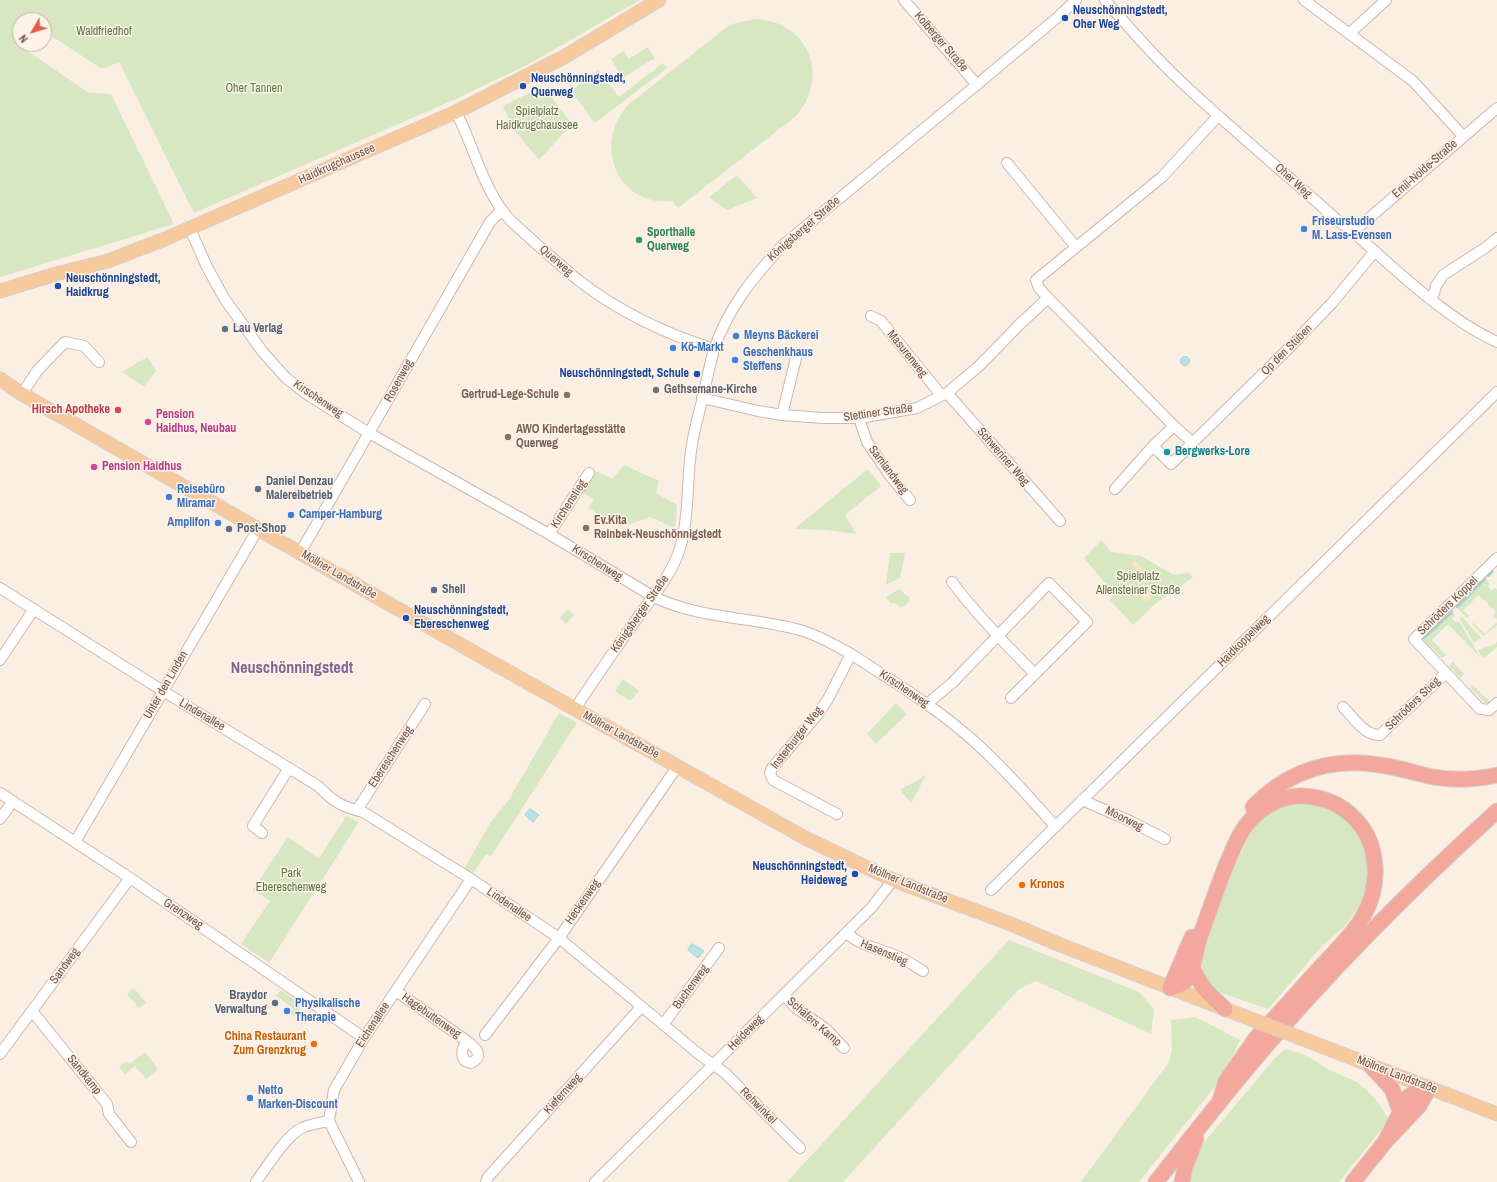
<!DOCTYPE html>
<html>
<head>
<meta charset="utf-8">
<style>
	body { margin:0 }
	#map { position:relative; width:1497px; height:1182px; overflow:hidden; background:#fbeee3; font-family:"Archivo Narrow",sans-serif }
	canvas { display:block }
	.north { position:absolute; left:12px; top:12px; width:40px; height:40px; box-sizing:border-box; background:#fef3e8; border:1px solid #c6b3a9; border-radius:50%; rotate:232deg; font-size:11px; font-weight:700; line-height:16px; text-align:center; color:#71534a }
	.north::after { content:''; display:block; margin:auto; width:14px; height:18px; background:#df5b4d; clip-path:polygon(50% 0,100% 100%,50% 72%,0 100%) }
</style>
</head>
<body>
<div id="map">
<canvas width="1497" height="1182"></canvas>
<div class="north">N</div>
</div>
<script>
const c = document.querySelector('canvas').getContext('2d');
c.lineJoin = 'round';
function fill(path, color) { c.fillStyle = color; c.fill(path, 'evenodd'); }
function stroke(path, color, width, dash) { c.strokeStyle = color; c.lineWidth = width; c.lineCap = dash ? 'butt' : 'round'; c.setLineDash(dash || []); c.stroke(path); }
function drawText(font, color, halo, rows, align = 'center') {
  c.font = font + ' "Archivo Narrow",sans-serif'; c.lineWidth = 3; c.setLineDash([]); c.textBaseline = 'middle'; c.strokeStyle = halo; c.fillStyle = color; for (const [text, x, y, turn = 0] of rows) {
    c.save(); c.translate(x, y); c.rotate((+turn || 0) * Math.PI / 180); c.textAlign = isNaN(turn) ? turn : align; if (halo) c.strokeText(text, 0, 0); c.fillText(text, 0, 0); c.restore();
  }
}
fill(new Path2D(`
	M0,0H640L527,65L458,98L194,213L119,62L102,69L44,31V20H20V41L17,44L89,93L111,94L174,224L0,277Z
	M755,19C808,21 831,76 796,116L678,208L672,201C618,207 592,145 628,105L727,27L736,23Z
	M648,47L655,58L623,78L611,59L624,51L629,59Z
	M663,63L667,68L595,123L571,91L598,70L619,97Z
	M543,86L572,124L539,160L514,130L503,106Z
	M737,175L757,198L727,210L709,197Z
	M147,357L156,371L144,386L122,372Z
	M624,465L659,481L656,493L677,505L675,528L650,517L627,525L623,521L615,516L611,522L588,508L594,499L582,492L596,471L612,479Z
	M868,469L881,486L845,515L856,534L827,530L794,529Z
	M1102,540L1111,552L1141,556L1174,575L1188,573L1193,577L1155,604L1133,625L1110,600L1114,594L1084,558Z
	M890,553H905L900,578L886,585Z
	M1484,578L1486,580L1460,605L1487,580L1490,584L1488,586L1492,591L1495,588L1497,590V619L1493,615L1496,612L1479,595L1463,610L1469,616L1467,618L1455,606Z
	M899,589L909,597L910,600L902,608L895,603H890L886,597Z
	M567,609L574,615L566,624L560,618Z
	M1451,610L1455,615L1452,619L1456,623L1459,621L1480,657L1448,624L1432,640L1446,655L1442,658L1432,648L1430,650L1423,642L1422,637Z
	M1462,617L1481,638L1474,643L1460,619Z
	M1497,622V625L1484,636L1472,624L1474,623L1485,634Z
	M1497,641V647L1483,659L1478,650L1495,644Z
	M1453,662L1464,674L1460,678L1449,666Z
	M623,679L639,691L630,701L615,691Z
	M1473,685L1490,702L1489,703H1485L1470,688Z
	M896,703L907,714L876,744L867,734Z
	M559,713L577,723L491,856L486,854L471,876L463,871L490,823L508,801Z
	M926,775L911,803L900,790Z
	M1297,802L1311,803L1335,810L1349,821L1360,834L1367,850L1369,878L1366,895L1356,911L1343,928L1323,945L1268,1009L1221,993L1212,986L1206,978L1203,971L1202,963L1209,937L1233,869L1250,835L1262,818L1278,809Z
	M346,816L359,822L269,963L241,944L270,901L253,890L288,837L319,859Z
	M1009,940L1139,992L1154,1009L1151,1034L1036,981L1019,989L843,1182H787Z
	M134,988L146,1003L139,1008L127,994Z
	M281,990L299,1003L300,1008L294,1017L290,1013L293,1008L276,996Z
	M1195,1017L1240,1040L1224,1075L1139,1182H1081L1169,1062L1172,1048L1171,1020Z
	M1286,1049L1303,1054L1328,1069L1357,1082L1367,1090L1380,1105L1389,1120L1339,1182H1188L1190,1167L1201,1146L1275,1058Z
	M145,1052L158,1069L146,1079L135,1066L125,1074L119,1067L127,1061L130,1064Z`), '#d6e7c2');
fill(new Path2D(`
	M1134,560L1143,568L1140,572L1131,564Z
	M1141 596a5 5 0 1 1 10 0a5 5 0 1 1-10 0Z`), '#f9e5bf');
const water = new Path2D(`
	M1180.5 361a4.5 4.5 0 1 1 9 0a4.5 4.5 0 1 1-9 0Z
	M530,809L539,815L533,822L525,815Z
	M692,944L704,951L698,958L688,950Z`);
fill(water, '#b8e2e3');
stroke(water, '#9fd3d4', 1);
stroke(new Path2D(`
	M1488,576L1492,572
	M1457,607L1485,579
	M1424,638L1452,612`), '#9fd3d4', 2.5);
const minor = new Path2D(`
	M904,0L977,85
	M1105,0C1127,25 1149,51 1173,74C1226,125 1283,171 1337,220L1353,232C1396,270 1445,318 1497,342
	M1304,0L1413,81L1463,136
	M1350,33L1386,0
	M456,112C475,148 483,191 511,221C533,241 555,261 578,280C618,311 666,334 714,349
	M1218,116L1162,177L1036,280L1039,288L1048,298L1174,426L1153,446L1171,464L1286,351L1332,303L1375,251
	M1007,163L1076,247
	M190,229L207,267L224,298L244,326L262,351L285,377L308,395L369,433L549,534L654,597C700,619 752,617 800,630C818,635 835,645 851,654C894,682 939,709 977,744C1005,769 1030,798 1055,826
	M1353,232L1497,108
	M1432,300L1436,286L1443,275L1485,248L1497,238
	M871,316L881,321L941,395
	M947,393L1060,521
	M22,394L37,371L65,342L84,346L99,362
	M702,398L758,411L782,415L823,418H859L917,408L947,393L979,366L1021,323L1048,298
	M782,415L797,354
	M859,418L867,442L891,477L910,500
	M1174,426L1193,443
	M1115,489L1153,446
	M549,534L589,473
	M300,553L490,222L501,211
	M1497,558L1414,639L1480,709L1489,710L1497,703
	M952,582C977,615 1005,644 1035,674
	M0,588L163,691L318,786C334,802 340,806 363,812L471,879L559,938L700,1055L725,1073L800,1148
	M0,660L34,609
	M927,704L952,683L1049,583L1087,622L1011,698
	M1343,707C1353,717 1365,736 1380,735L1446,673
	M575,709C593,681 612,654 631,627C650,599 674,575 682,541C689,512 687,481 691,451C693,434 698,417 702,401C706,384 709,367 714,350C727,309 754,276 783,245L956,102L1058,17L1076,0
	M0,793L130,878L364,1038
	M1082,800L1130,821L1165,839
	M357,810L425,704
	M837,814L773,780L770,773L772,768L818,714L828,699L851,654
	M0,819L13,801
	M262,833L253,826L289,768
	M75,842L258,529
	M991,890L1497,392
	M847,933C861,947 883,949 901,958C909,962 916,967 923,971
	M396,991L467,1041C475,1047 485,1056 471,1063L465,1061C460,1054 462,1048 467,1041
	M784,995L796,1008L826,1029L844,1048
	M32,1011L107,1104L109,1114L131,1142
	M663,1025L719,948
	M485,1035L559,938L677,767
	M0,1054L130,878
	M256,1182C266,1168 287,1134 302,1128C310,1124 320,1123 329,1121
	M359,1182L329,1121L334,1090L364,1038L471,879
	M486,1182L488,1177L641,1007
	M595,1182L872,907L893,880`);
const major = new Path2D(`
	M0,291L56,274L108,261L165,239L456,112L564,57L659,0
	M0,379L22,394L475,653L807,839L893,880L1011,924L1058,944L1248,1018
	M1298,1037L1497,1114`);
const highway = new Path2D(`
	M1253,807C1288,771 1330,757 1380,765C1396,767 1412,772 1428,776C1451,781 1474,780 1497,775
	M1192,966C1200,987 1209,994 1225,1009
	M1170,988C1177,986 1184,984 1188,978C1194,967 1196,952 1199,940C1208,914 1217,888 1227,863C1233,850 1238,834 1248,823C1261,807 1282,795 1303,796C1327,797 1347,807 1362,827C1370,838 1374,852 1375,866C1378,914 1346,939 1317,971C1297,993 1277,1016 1256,1038L1226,1081L1219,1103
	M1170,988L1192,937
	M1370,1065L1392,1089L1400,1111
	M1156,1182C1190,1139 1224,1095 1260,1053C1333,967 1413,887 1497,811
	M1182,1182L1185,1167L1196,1139
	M1353,1182L1385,1142L1419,1106L1429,1088L1419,1089L1408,1097L1385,1142`);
stroke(minor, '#ceb7ad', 12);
stroke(major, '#d7cfcc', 15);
stroke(highway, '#d7cfcc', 17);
stroke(minor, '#fff', 10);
stroke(major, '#f7ca9e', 13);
stroke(highway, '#f2a89c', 15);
const majorBridge = new Path2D(`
	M1248,1018L1298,1037`);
stroke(majorBridge, '#d7cfcc', 15, []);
stroke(majorBridge, '#f7ca9e', 13);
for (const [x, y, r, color] of [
	[1065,18,4,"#1a4fb4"],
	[523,86,4,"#1a4fb4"],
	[1304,229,4,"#3f7fe0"],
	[639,240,4,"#2e9e5b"],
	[58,286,4,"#1a4fb4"],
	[225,329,4,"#5c6f8a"],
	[736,336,4,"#3f7fe0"],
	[673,348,4,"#3f7fe0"],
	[735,360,4,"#3f7fe0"],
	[697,374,4,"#1a4fb4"],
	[656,390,4,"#6b7280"],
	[567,395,4,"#8d6e63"],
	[118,410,4,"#e0444e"],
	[148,422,4,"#d1479c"],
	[508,437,4,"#8d6e63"],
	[1167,452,4,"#0f9aa8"],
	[94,467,4,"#d1479c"],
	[258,489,4,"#5c6f8a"],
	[169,497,4,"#3f7fe0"],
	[291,515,4,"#3f7fe0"],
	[218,523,4,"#3f7fe0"],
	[586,528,4,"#8d6e63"],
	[229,529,4,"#5c6f8a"],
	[434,590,4,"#5c6f8a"],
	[406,618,4,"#1a4fb4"],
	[855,874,4,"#1a4fb4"],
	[1022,885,4,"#e8710a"],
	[275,1003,4,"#5c6f8a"],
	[287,1011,4,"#3f7fe0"],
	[314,1044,4,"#e8710a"],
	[250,1098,4,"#3f7fe0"]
]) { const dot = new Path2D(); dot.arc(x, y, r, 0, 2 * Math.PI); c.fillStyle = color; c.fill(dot); stroke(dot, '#fef3e8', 1.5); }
drawText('bold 12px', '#164399', '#fef3e8', [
	["Neuschönningstedt,",1073,11],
	["Oher Weg",1073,25],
	["Neuschönningstedt,",531,79],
	["Querweg",531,93],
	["Neuschönningstedt,",66,279],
	["Haidkrug",66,293],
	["Neuschönningstedt, Schule",689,374,"right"],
	["Neuschönningstedt,",414,611],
	["Ebereschenweg",414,625],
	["Neuschönningstedt,",847,867,"right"],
	["Heideweg",847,881,"right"]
], 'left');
drawText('12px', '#597743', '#fef3e8', [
	["Waldfriedhof",104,32],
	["Oher Tannen",254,89],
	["Spielplatz",537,112],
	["Haidkrugchaussee",537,126],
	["Spielplatz",1138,577],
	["Allensteiner Straße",1138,591],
	["Park",291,874],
	["Ebereschenweg",291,888]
]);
drawText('12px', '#71534a', '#fef3e8', [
	["Kolberger Straße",941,42,49],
	["Haidkrugchaussee",337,164,-24],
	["Emil-Nolde-Straße",1425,169,-41],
	["Oher Weg",1293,181,42],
	["Königsberger Straße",804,229,-41],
	["Querweg",556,261,41],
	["Op den Stüben",1287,350,-45],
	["Masurenweg",907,354,51],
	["Rosenweg",399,381,-61],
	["Kirschenweg",318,399,34],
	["Stettiner Straße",878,413,-8],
	["Schweriner Weg",1003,457,49],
	["Samlandweg",888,470,53],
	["Kirchenstieg",569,504,-57],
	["Kirschenweg",597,563,32],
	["Möllner Landstraße",339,575,30],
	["Schröders Koppel",1448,606,-44],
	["Königsberger Straße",640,614,-55],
	["Haidkoppelweg",1244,641,-45],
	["Unter den Linden",166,685,-60],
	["Kirschenweg",904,689,34],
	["Schröders Stieg",1413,704,-44],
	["Lindenallee",202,715,31],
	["Möllner Landstraße",621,735,29],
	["Insterburger Weg",797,738,-52],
	["Ebereschenweg",391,757,-57],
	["Moorweg",1124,819,26],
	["Möllner Landstraße",908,884,22],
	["Heckenweg",583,902,-55],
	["Lindenallee",509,905,34],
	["Grenzweg",183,914,34],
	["Hasenstieg",884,953,23],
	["Sandweg",65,966,-54],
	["Buchenweg",691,987,-54],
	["Hagebuttenweg",431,1016,35],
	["Schäfers Kamp",814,1022,41],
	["Eichenallee",373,1025,-57],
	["Heideweg",746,1033,-45],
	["Sandkamp",84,1075,51],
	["Möllner Landstraße",1397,1075,21],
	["Kiefernweg",563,1094,-48],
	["Rehwinkel",758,1106,45]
]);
drawText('bold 12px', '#366cbe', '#fef3e8', [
	["Friseurstudio",1312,222],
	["M. Lass-Evensen",1312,236],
	["Meyns Bäckerei",744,336],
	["Kö-Markt",681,348],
	["Geschenkhaus",743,353],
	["Steffens",743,367],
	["Reisebüro",177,490],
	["Miramar",177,504],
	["Camper-Hamburg",299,515],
	["Amplifon",210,523,"right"],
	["Physikalische",295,1004],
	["Therapie",295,1018],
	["Netto",258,1091],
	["Marken-Discount",258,1105]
], 'left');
drawText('bold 12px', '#27864d', '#fef3e8', [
	["Sporthalle",647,233],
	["Querweg",647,247]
], 'left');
drawText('bold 12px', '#4e5e75', '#fef3e8', [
	["Lau Verlag",233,329],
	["Daniel Denzau",266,482],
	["Malereibetrieb",266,496],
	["Post-Shop",237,529],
	["Shell",442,590],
	["Braydor",267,996,"right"],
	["Verwaltung",267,1010,"right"]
], 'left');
drawText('bold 12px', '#5b616d', '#fef3e8', [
	["Gethsemane-Kirche",664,390]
], 'left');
drawText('bold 12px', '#785e54', '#fef3e8', [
	["Gertrud-Lege-Schule",559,395,"right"],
	["AWO Kindertagesstätte",516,430],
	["Querweg",516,444],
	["Ev.Kita",594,521],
	["Reinbek-Neuschönnigstedt",594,535]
], 'left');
drawText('bold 12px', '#be3a42', '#fef3e8', [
	["Hirsch Apotheke",110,410]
], 'right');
drawText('bold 12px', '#b23c85', '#fef3e8', [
	["Pension",156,415],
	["Haidhus, Neubau",156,429],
	["Pension Haidhus",102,467]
], 'left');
drawText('bold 12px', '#0d838f', '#fef3e8', [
	["Bergwerks-Lore",1175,452]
], 'left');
drawText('bold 12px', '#c56008', '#fef3e8', [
	["Kronos",1030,885],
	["China Restaurant",306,1037,"right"],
	["Zum Grenzkrug",306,1051,"right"]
], 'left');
drawText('bold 16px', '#7f6694', '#fef3e8', [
	["Neuschönningstedt",292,669]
]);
</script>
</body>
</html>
